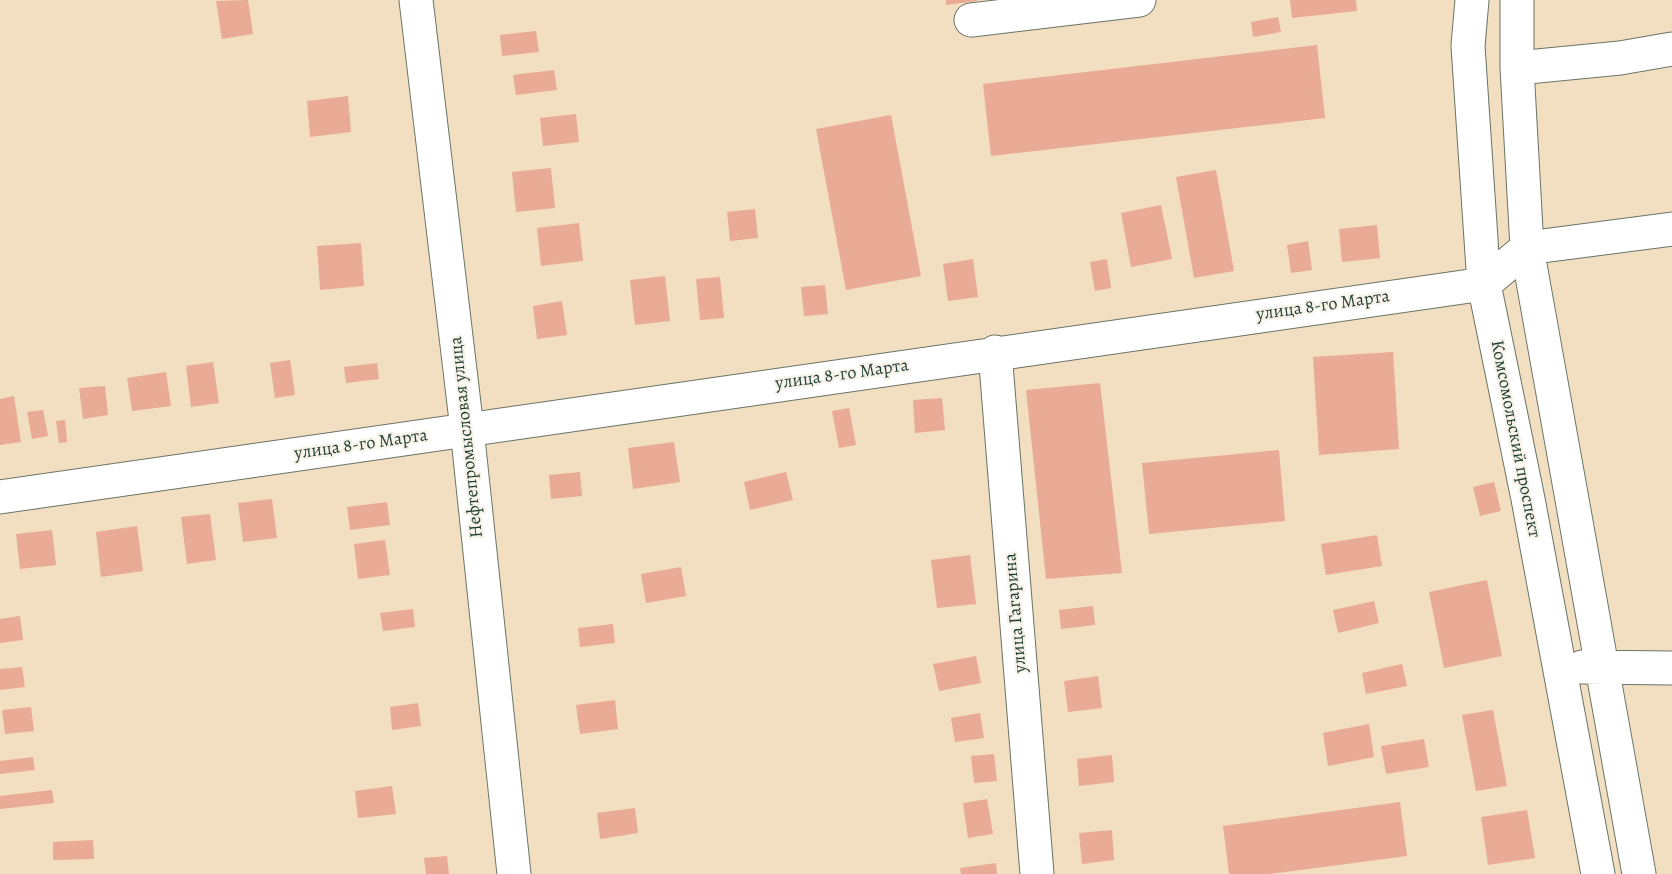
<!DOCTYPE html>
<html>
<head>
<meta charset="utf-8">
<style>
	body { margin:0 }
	canvas { display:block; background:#f2dec0 }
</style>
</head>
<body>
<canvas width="1672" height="874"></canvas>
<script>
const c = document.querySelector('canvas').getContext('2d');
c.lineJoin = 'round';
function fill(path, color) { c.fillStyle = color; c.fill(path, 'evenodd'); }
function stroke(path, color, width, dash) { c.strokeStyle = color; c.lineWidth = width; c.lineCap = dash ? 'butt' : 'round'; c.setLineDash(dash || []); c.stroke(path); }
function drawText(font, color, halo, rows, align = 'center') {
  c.font = font + ' Alegreya,serif'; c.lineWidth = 4.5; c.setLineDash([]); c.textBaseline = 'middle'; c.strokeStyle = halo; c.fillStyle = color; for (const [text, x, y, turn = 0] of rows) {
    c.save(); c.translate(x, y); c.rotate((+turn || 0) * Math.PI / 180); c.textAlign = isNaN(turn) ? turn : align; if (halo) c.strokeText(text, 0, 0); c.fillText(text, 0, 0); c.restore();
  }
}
fill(new Path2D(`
	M248,0L253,34L222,39L216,1Z
	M946,0H977V1L946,5Z
	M1290,0H1356L1357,11L1292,18Z
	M1278,17L1281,32L1253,37L1251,22Z
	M536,31L539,52L502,56L500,35Z
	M1317,45L1325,118L991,156L983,84Z
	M554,70L557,90L516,95L513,75Z
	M348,96L351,132L310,137L307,101Z
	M576,114L579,142L543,146L540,118Z
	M891,115L921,276L846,290L816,129Z
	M551,168L555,208L516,212L512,172Z
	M1216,170L1234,271L1194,278L1176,177Z
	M1161,205L1172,259L1131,267L1121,213Z
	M755,209L758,238L730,241L727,212Z
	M579,223L583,261L541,266L537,228Z
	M1377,225L1380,258L1342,262L1339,229Z
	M1308,241L1312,270L1291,273L1287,245Z
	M361,243L364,286L320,290L317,246Z
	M973,259L978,297L948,301L943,264Z
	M1107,259L1111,288L1095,291L1090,262Z
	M665,276L670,321L635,325L630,280Z
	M720,277L724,318L700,320L696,279Z
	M825,285L828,314L804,316L801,287Z
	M562,301L567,335L537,339L533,306Z
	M1393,352L1399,449L1319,455L1313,357Z
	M290,360L295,395L275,398L270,363Z
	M213,362L219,403L191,407L186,366Z
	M377,363L379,379L346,383L344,367Z
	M166,372L171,406L132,411L127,378Z
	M1100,383L1122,573L1046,579L1026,390Z
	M105,386L108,415L83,419L79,388Z
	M14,396L21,442L0,445V399Z
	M942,398L945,430L915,433L913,400Z
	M849,408L856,445L839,448L832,411Z
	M43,410L48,436L32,439L27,412Z
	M65,420L67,442L59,443L56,421Z
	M674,442L680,482L633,489L628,448Z
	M1279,450L1285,521L1149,534L1142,463Z
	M580,472L582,496L551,499L549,475Z
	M786,472L793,500L750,510L744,482Z
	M1494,482L1501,511L1480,516L1473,487Z
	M272,499L277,538L243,542L238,503Z
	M387,502L390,525L350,530L347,507Z
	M210,514L216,560L187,564L181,517Z
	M137,526L143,571L101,577L96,532Z
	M52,530L56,565L20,569L16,534Z
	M1377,535L1382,566L1326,575L1321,544Z
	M385,540L390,575L358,579L354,544Z
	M970,555L976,604L937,608L931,560Z
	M681,567L686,596L646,603L641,574Z
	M1487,580L1502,656L1444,668L1429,592Z
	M1374,601L1379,623L1338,633L1333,610Z
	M1093,606L1095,625L1061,629L1059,610Z
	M413,609L415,627L383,631L380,613Z
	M20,616L23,640L0,643V619Z
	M613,624L615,643L580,647L578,628Z
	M976,656L981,683L939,691L933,664Z
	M1402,664L1407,686L1366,694L1362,673Z
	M22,667L25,687L0,690V669Z
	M1098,676L1102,708L1068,712L1064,681Z
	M615,700L618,729L580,734L576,705Z
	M418,703L421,726L392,730L390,707Z
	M31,707L34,731L5,734L2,710Z
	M1493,710L1507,786L1476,791L1462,715Z
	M980,713L984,738L955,742L951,718Z
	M1369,724L1374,757L1328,766L1323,733Z
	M1424,739L1429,767L1386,774L1381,746Z
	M994,754L997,781L974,783L971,756Z
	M1112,755L1114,782L1079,786L1077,759Z
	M33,757L35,770L0,774V761Z
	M392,786L396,814L358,818L355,791Z
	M52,790L54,803L0,809V796Z
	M987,799L993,834L968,838L963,803Z
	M1400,802L1407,856L1270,874H1229L1223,826Z
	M635,808L638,833L600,839L597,813Z
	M1527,810L1535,858L1488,865L1481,817Z
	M1112,830L1114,860L1082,864L1079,833Z
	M93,840L94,859L53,860V842Z
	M447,856L449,874H426L424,858Z
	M996,863L997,874H961L960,868Z`), '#e9ab95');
const minor = new Path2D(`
	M416,0L467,429L514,874
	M1472,0L1468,46L1484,284L1528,499L1598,874
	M1517,0V68L1527,248L1639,874
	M971,20L1139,0
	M1517,68L1620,58L1672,49
	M995,352L1037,874
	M0,497L1484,284L1527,248L1672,229
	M1582,667L1672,668`);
stroke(minor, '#697565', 35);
stroke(minor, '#fff', 33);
drawText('18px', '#1f3d34', '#f7f3e8', [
	["улица 8-го Марта",1323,306,-8],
	["улица 8-го Марта",842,375,-8],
	["Нефтепромысловая улица",467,437,-96],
	["Комсомольский проспект",1515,439,79],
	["улица 8-го Марта",361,445,-8],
	["улица Гагарина",1016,613,-95]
]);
</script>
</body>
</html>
